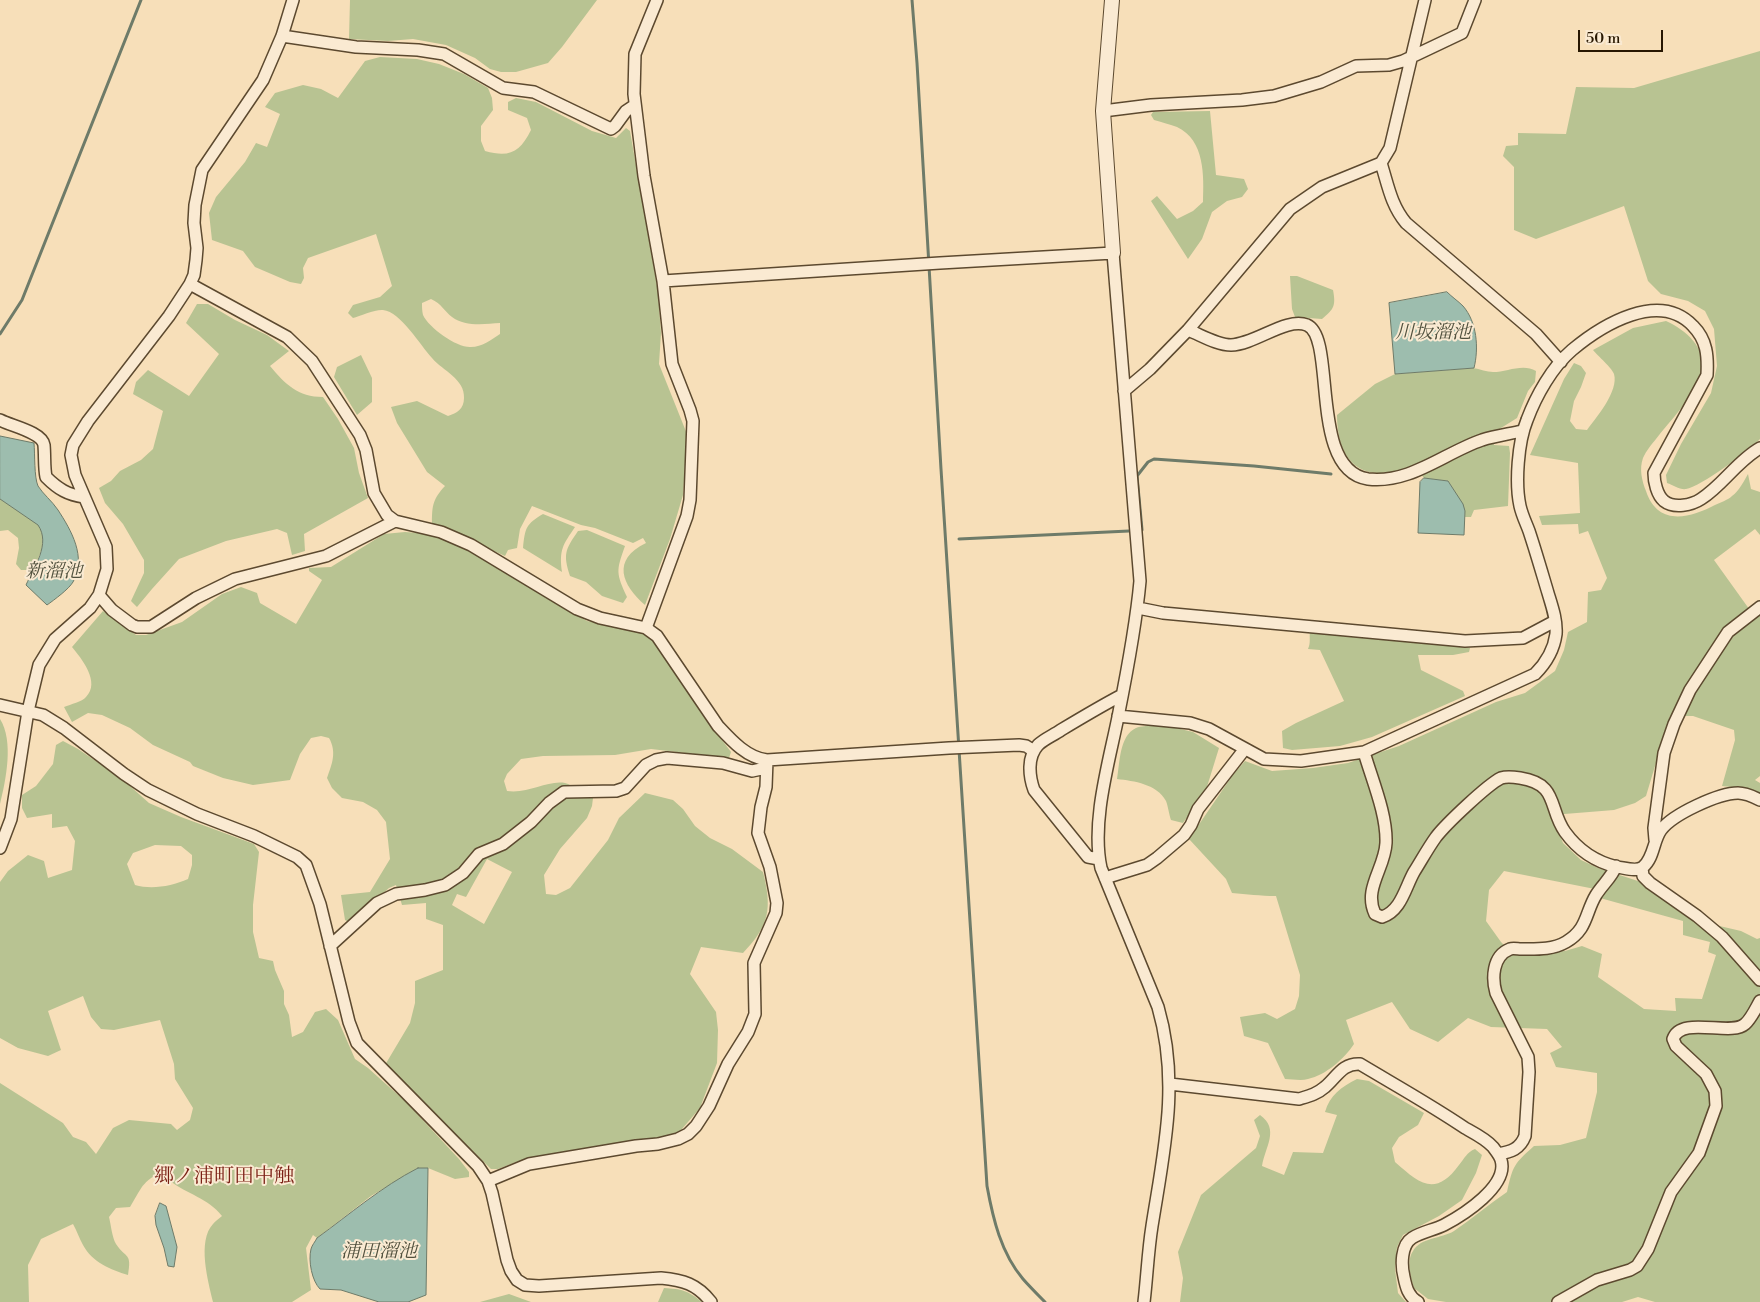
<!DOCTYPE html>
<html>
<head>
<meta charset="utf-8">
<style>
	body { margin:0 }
	#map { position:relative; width:1760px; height:1302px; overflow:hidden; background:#f7dfb9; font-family:"Libre Bodoni",serif }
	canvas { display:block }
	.scale { position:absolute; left:1578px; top:30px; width:85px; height:22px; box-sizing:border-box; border:2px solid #281701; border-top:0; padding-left:6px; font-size:15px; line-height:18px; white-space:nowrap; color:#281701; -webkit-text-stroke:4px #faead2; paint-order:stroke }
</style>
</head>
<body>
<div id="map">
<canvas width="1760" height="1302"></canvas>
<div class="scale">50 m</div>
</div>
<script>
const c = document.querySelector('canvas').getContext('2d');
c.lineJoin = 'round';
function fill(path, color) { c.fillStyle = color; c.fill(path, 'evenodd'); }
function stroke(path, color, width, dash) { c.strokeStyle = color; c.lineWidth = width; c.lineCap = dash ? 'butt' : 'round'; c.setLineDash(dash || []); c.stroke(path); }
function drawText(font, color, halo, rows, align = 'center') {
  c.font = font + ' "Libre Bodoni","Noto Serif JP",serif'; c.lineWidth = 4; c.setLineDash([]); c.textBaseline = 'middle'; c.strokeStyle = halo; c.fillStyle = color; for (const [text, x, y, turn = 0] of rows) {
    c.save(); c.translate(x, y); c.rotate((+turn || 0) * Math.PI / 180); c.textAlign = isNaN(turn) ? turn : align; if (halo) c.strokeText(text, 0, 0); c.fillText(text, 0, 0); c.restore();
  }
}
fill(new Path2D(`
	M350,0H597L562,47L548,63L516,72H501L490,69L475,58L446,45L413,39L388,41L349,39Z
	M1760,51V439C1749,451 1700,487 1686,489C1680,490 1673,485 1667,483L1666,475L1681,444L1711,393L1717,366L1714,329L1705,311L1688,301L1661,294L1648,281L1624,206L1536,239L1514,230V167L1503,156L1506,146L1518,145V133L1566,134L1576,87L1634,88Z
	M380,57L417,59L439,64L464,74L488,88L492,98L493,110L481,126V141L485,151C510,158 520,152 531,130L527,118L508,110V102L516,98L536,102L592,131L616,138L626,128L630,131L658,292L661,333L659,364L687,434L683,495L670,539L645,605C622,585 611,560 646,543L643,538L633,543L595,528L581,525L532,506L520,529L517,548L508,550L505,556L432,523C432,505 433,499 445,486L427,472L397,423L391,407L417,401L448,416C457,413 464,409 464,398C465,379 443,371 432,358C420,345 401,312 383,310C376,309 360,316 353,318L348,313L353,305L380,297L392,286L376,234L308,258L303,268L304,278L301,284L290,282L255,267L243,251L212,240L209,213L216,197L245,162L256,143L267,147L280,114L265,107L275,93L303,85L321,89L338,98L365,61ZM431,299C442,304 444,311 452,317C465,327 485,324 500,323V334C491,340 482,347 471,347C457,348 429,328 423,315C422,311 422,307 422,303Z
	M1210,111L1216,175L1244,179L1248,189L1242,197L1227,201L1212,212L1202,239L1188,259L1151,201L1157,196L1177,219L1193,211L1203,202C1204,176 1205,140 1177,127C1169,124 1161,122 1154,120L1151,115L1153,112Z
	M1290,276H1297L1333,290C1336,306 1334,309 1322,319L1295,317L1292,309Z
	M197,304H208L235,320L267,335L289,351L270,366C285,384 298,397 323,397L338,419L354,448L359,473L368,498L304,534L305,551L292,555L287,533L277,529L226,541L179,559L152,589L137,607L131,601L144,573V560L123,524L105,503L99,488L111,481L120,471L141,460L153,449L163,411L133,394L136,382L148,370L189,396L219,354L186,323Z
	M1666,321C1686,330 1707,348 1702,373C1697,393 1669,422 1656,439C1652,444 1646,451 1643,458C1639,469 1642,481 1646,491C1658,527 1690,518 1715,505C1721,502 1728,500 1732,496C1739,491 1744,481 1748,474L1751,489L1760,492V535L1755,529L1714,560L1752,613L1760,609V776L1755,780L1760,783V793L1750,789L1722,786L1735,740L1734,730L1693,716H1670L1646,796L1635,803L1614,810L1552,815L1563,843L1581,860L1598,868L1641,882L1672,902L1698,921L1741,931L1757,939L1760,938V1302H1655L1638,1297L1622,1302H1446L1428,1299L1414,1288C1411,1278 1406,1261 1413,1251C1421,1237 1441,1239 1454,1231C1472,1219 1489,1204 1507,1192C1513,1165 1514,1164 1534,1146L1560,1145L1586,1138L1597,1092V1073L1556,1067L1550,1053L1562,1047L1547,1029L1491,1027L1468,1018L1438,1042L1410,1029L1392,1002L1346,1020L1354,1044C1344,1059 1326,1075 1308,1079C1301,1081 1292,1079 1285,1079L1268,1043L1244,1036L1240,1017L1265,1013L1277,1019L1295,1009L1299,996L1300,975L1276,896C1260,896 1247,894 1232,893L1226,879L1189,839L1232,776L1245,761L1272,771L1313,768L1348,763L1399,746L1496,702L1525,693L1555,671L1564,650L1568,632L1587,622L1588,592L1601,590L1607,578L1588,531L1579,534L1578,524L1542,525L1539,516L1580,513L1578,463L1530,455L1564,379L1574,363L1581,366L1586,373L1581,387L1574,401L1570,421L1576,429L1587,430C1596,418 1619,391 1614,374C1612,368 1598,356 1593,350L1633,328ZM1504,871L1605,891L1600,898L1683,921V935L1710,942L1708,952L1716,955L1702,999L1675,998L1676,1011L1644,1009L1598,977L1602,954L1582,946L1565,951L1513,954L1501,942L1486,921L1489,890Z
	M361,355L372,378V402L357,415L334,377L337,367Z
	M1473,368C1480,369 1487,372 1493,372C1507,372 1523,363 1536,371L1535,382L1528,391L1517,418L1493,433L1494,445L1509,446L1510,453L1508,506L1474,510L1471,517H1465V511L1448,481L1424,478L1415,466C1404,469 1392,473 1380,473C1347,473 1337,444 1337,415L1375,384L1395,374Z
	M0,499L39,525C49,541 39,555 33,570H21L16,564L19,548L18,538L8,530L0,531Z
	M543,514L575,527C563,545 559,549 562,572L523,548C525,528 526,524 543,514Z
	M587,530L625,546C616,571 616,573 627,597L623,603L602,596L586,582L570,576C563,554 565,550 578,531Z
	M405,532L431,534L472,549L527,585L587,621L642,633L653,640L707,720L731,752L729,758L651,749L615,755L543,756L521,759L507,774L504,781L507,791C529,794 547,780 565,783C573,785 583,795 593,798L592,806L587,818L560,849L544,875L546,894L556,895L570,888L608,840L619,818L645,793L673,800L683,809L695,826L710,838L732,849L763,872C772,908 770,925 743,953L701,947L690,974L716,1012L718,1030L717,1063L700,1108L675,1137L631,1141L516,1162L498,1169H491L385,1065L410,1023L415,1003V981L443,970V925L426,919V903L402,905L396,885L389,888L350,923L345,920L341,895L370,892L390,859L386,822L377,810L363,802L342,798L332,788L327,778C332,764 337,752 329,738L321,736L311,738L300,754L290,780L253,785L223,778L193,766L190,762L153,745L130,728L102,715L88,713L72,722L64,707C71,704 82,702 86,697C101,682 81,658 72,647L103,611L136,635H146L182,622L222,594L241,587L257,593L260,603L296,624L322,580L309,571V568L331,567L384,534ZM487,859L512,872L484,924L452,905L457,894L466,897Z
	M1310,631L1470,648L1469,652L1453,655H1418L1421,670L1463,691L1465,696L1372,737L1340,746L1292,750L1283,748L1282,731L1296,723L1344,701L1320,650L1308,649C1311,642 1309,638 1310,631Z
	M0,719C14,741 6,780 0,804Z
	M1152,725L1176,728L1193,732L1219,748L1206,790L1183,823L1171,820C1169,814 1168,806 1166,801C1157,784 1134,781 1117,779C1120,763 1119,736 1136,728C1141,726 1148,726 1152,725Z
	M63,741L78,749L121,778L149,803L181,817L254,844L259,852L253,905V932L259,958L273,961L275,970L284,991V1004L289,1015L292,1037L303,1032L315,1012L326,1009L338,1020L355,1059L368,1068L406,1102L459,1159L469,1172V1177L455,1179L428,1168H418L371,1196L317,1238L313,1235L306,1248L311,1290L292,1302H213C208,1281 197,1241 213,1224C215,1221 219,1219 222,1216C208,1198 187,1194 170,1181L168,1169C142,1181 144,1184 130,1207L116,1208L109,1217C111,1225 112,1237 116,1244C126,1259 132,1252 128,1275C111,1270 92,1262 83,1245C79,1238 77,1231 73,1224L41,1239L28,1265L29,1302H0V1083L63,1123L73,1137L86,1142L96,1154L113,1128L129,1120L171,1124L177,1130L190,1120L193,1108L175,1079L174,1064L160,1020L114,1030L101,1029L91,1017L83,996L48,1011L61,1050L48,1056L18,1048L0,1038V882L8,871L28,855L44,861L48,878L72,870L75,841L67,826L52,828V814L27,818L22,808V795L36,786L53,764L56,745ZM155,845L181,846L192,855V865L188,879C172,886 152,890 135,885L127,864L133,853Z
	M1357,1079L1369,1081L1424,1113L1418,1125L1399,1137L1392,1148L1395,1162C1419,1183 1435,1198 1459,1165C1464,1159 1467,1152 1475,1149L1482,1155L1476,1173L1462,1200L1439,1216L1403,1235L1397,1247L1395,1269L1398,1293L1406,1302H1180L1183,1278L1178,1252L1201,1195L1256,1148L1260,1136L1254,1120L1260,1115C1280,1129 1265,1147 1262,1166L1284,1175L1293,1152L1323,1153L1337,1115L1325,1112C1330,1095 1341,1087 1357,1079Z
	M664,1288C682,1289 687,1290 702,1302H658Z
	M509,1294L531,1302H480Z`), '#b8c392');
const water = new Path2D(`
	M1447,292C1452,297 1458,301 1463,306C1477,322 1479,348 1474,368L1395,374L1389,303Z
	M0,436L34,443C35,454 34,477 38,486C43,494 52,501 58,510C71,530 87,557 73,582C69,589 54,600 47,605L26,585C34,567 51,544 38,525L0,499Z
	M1424,478L1448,481L1463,504L1465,511L1464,535L1418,533L1420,482Z
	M418,1168H428L426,1295L408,1302H379L341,1290L320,1289C312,1281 308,1261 311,1249C312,1245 315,1242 317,1238C350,1214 381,1187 418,1168Z
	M160,1203L166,1206L177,1247L174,1267L168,1266L164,1248L156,1225L155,1216Z`);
fill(water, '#9dbdae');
stroke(water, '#6e7b69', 1);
stroke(new Path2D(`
	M912,0L917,63L941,469L987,1186C993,1219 1001,1253 1023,1279C1030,1287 1038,1295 1045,1302
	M0,334L22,300L141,0
	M1142,530L1137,476L1148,462L1154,459L1254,466L1331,474
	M959,539L1129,531`), '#6e7b69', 3);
const minor = new Path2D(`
	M282,36L356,47L418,50L444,54L503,88L534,92L611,129L615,126L626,111L635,105
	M1103,111L1151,105L1242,100L1274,96L1321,82L1356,66L1389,65L1403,61L1462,33L1475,0
	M1381,163C1388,185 1391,205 1406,223L1536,334L1561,362
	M663,281L940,263L1113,253L1140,581C1136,626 1127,672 1118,717C1109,762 1091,822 1101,868L1158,1007C1180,1083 1164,1150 1152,1226C1148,1251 1147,1277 1144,1302
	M190,284L287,337L312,361L360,435L366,450L374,493L387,515L395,521L441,532L471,545L577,609L600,618L646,628L657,636L718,726C731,740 747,758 767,760L949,748L1019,745L1026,746L1034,751
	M1188,330C1201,335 1217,345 1231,345C1256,344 1286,317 1307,325C1337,338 1308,470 1368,479C1410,484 1444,453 1482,440C1495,436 1509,434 1522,431
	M1124,391L1150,369L1188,330L1290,209L1322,187L1381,163L1390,148L1425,0
	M0,420C11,426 42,432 44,445C45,456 44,467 46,477C58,489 68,495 84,497
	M99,595L112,610L132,625L137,627H151L196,598L235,579L326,556L395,521
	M1138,608L1163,613L1465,641L1523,638L1555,621
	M646,628L687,516L690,500L693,421L690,410L672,364L663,281L644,176L634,94L635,54L657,0
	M0,705L43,715L64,728L124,774L148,790L197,814L254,836L297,857L306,865L320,904L349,1022L357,1043L478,1166L488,1181L492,1193L507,1260L511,1271L517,1280L525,1285L539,1286L661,1278C683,1280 697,1284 711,1302
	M1118,716L1190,723L1209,729L1264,759L1301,761L1364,752L1535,674C1546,663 1554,649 1556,634C1557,620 1552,606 1548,593C1542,573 1536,552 1529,531C1526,523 1522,515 1520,506C1515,483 1518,442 1527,420C1536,396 1552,367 1572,350C1602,325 1659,290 1693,326C1707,340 1708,356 1707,375L1654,473C1654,482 1657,495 1664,501C1674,509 1692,505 1701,499C1723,485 1737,461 1760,448
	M1364,752C1372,780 1387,814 1386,843C1385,868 1363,889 1375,914L1382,917C1401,911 1405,888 1414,872C1421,861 1428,848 1436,837C1446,824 1487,785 1501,778C1507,776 1514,777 1520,778C1559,784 1548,808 1565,832C1578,850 1596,862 1617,867C1625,868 1637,872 1643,867C1654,858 1653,841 1661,830C1673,814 1719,793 1738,793C1745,793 1754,797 1760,800
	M1655,840L1654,828L1664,753L1674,724L1690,690L1728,632L1760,607
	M0,848L11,819L28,711L39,665L55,639L90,608L99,595L107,569L106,547L75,475L71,455L73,445L88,421L169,316L190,284L194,275L196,260L197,248L194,223L195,205L202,170L263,80L282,36L293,0
	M1099,859L1088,857L1034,790C1029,776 1027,757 1038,745C1044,739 1054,735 1061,730C1081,718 1101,706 1122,695
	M1642,868L1643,876L1650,883L1697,916L1722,937L1760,980
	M1105,878L1147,865L1157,858L1184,835L1191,825L1198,809L1244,750
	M330,946L377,903L396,894L425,890L445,885L463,873L479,854L503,844L531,822L549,803L564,792L616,791L625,788L646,765L656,760L667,758L723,763L752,771L766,768
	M1170,1084L1299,1099C1309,1096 1317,1094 1325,1087C1337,1077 1342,1063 1360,1064C1395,1085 1431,1105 1465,1128C1474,1133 1486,1139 1493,1147C1496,1151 1500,1156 1501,1160C1509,1186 1463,1215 1444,1225C1434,1230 1421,1232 1412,1238C1401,1245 1401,1265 1404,1277C1406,1287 1408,1296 1418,1302
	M1498,1154C1511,1152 1520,1149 1525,1136L1529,1072L1528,1057L1496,993C1492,979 1492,956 1510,949C1513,948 1518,949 1521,949C1537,949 1552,950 1566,942C1588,929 1585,913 1596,895C1602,885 1612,877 1616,866
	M488,1181L529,1164L636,1146L658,1144L678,1139L688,1134L696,1126L709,1106L728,1064L748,1032L755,1014L754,963L776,913L777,903L770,867L758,833L761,807L766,787L767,760
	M1558,1302L1597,1280L1630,1270L1637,1266L1648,1249L1671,1192L1699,1153L1716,1106L1715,1091L1706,1074L1676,1046L1673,1039C1681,1015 1731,1037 1745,1024C1751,1019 1756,1008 1760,1001`);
const tertiary = new Path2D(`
	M1112,0L1103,111L1113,253`);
stroke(minor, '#5c492f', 14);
stroke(tertiary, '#5c492f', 16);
stroke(minor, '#faead2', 11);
stroke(tertiary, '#faead2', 14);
drawText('italic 19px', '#51513e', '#faead2', [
	["川坂溜池",1433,333],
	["新溜池",54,572],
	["浦田溜池",379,1252]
]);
drawText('20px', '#7a1f14', '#faead2', [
	["郷ノ浦町田中触",224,1177]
]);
</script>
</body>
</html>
